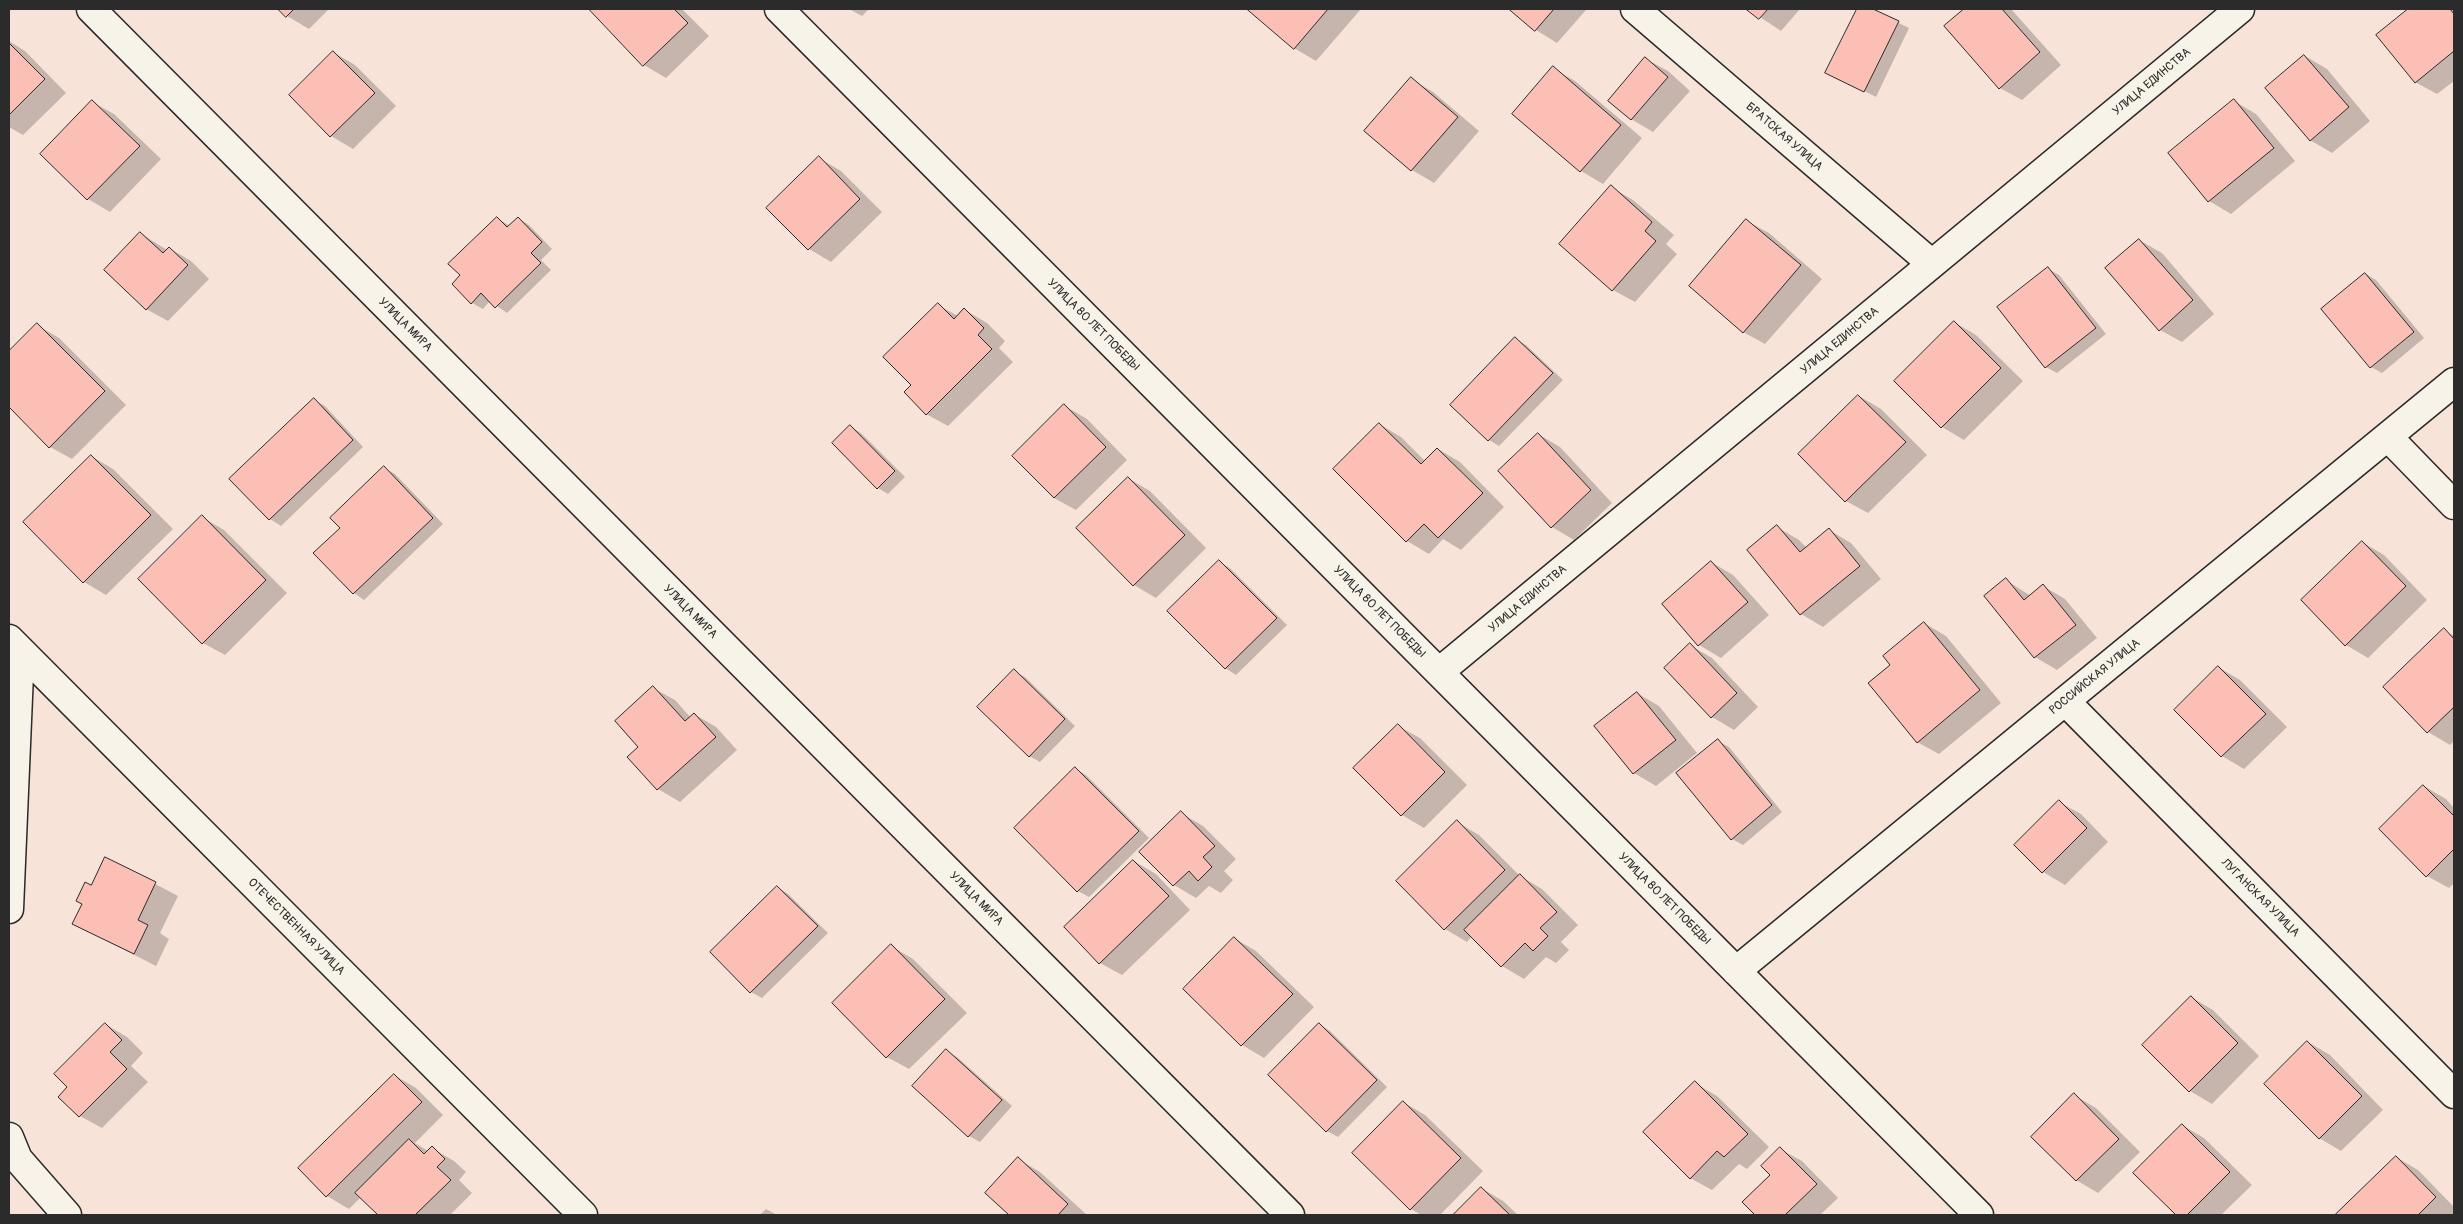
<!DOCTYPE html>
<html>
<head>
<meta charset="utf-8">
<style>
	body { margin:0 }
	#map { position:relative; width:2463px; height:1224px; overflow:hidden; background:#f8e3d9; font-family:Pangolin,sans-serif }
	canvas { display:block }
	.frame { position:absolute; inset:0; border:10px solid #2b2b2b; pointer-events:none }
</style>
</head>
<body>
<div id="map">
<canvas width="2463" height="1224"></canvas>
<div class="frame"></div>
</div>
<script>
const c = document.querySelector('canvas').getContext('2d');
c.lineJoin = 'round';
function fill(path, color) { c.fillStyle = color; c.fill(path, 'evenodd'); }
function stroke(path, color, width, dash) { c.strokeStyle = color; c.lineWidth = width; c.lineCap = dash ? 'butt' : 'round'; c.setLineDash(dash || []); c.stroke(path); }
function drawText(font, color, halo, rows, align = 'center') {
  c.font = font + ' Pangolin,sans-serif'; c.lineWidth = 5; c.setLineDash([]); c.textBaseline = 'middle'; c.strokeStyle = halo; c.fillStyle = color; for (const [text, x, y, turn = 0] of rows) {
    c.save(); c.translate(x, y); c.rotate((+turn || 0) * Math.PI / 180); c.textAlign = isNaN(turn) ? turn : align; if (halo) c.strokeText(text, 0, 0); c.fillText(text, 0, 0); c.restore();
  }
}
fill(new Path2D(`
	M280,9H329L309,29L287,16Z
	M590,9H682L709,36L666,78L644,65Z
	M849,9H869L862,16Z
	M1249,9H1361L1316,61L1294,48Z
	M1511,9H1584L1586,10L1557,43L1536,30Z
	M1748,9H1800L1781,31Z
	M1858,9H1870L1909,28L1876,97L1827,72Z
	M1966,9H2011L2061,65L2022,100L2000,88L1946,26Z
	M2410,9H2454V81L2437,94L2415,82L2378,35Z
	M9,41L25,51L66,93L23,135L9,127Z
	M333,52L355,65L396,106L353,149L331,136L290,95Z
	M2305,56L2327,69L2370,121L2332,153L2310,140Z
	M1646,59L1668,71L1690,91L1653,132L1631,119Z
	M1553,68L1575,81L1642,138L1603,184L1581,171L1514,114Z
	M1411,79L1433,92L1479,131L1434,183L1412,170L1366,131Z
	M2234,101L2256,114L2295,161L2231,214L2209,201Z
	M92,102L114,114L161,159L110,212L88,199Z
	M819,158L841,171L882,212L831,262L809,249L768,208Z
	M1611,187L1633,200L1674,235L1666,244L1677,254L1635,302L1613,290Z
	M497,218L510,226L518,218L529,225L552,249L541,260L551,270L507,313L490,301L483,309L472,303L462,275Z
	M1747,221L1769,233L1822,279L1765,344L1743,332Z
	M140,233L167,250L169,248L191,261L209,279L168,321L146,309Z
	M2139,240L2162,253L2214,314L2182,342L2160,330Z
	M2048,269L2059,275L2106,334L2057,373L2046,367Z
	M2366,274L2376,280L2424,338L2382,373L2371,367Z
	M938,305L958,316L965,310L987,323L1005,341L999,348L1013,362L948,426L926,414L913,385Z
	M1954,322L1976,335L2023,381L1964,440L1942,427L1896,381Z
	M37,325L59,338L126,405L72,459L50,447L9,406V353Z
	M1516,339L1526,345L1563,380L1499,446L1489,440Z
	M1859,396L1881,409L1927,455L1868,513L1846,501Z
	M314,400L325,406L363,447L281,526L270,519L231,479Z
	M1065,406L1087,419L1127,460L1076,510L1054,498Z
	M1379,424L1401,437L1425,461L1438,449L1460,462L1504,507L1461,550L1443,539L1429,554L1407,541L1334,469Z
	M850,426L861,433L905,477L888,494L878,488Z
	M1538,434L1560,447L1612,503L1574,540L1552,527Z
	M91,456L113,469L173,529L106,595L84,582Z
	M384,468L395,474L443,524L364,600L354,593L315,553L342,528Z
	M1128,478L1150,491L1206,548L1156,598L1134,585Z
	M202,517L224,530L287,593L225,655L203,643Z
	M1777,527L1799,540L1807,548L1829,530L1851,543L1881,579L1823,627L1801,614Z
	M2362,542L2384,555L2427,600L2368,658L2346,645L2303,600Z
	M1219,562L1230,568L1287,625L1236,675L1225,668Z
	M1711,562L1733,575L1769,615L1721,658L1699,645Z
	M2006,580L2031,596L2043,586L2065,599L2097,638L2057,670L2035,657L1985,596Z
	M1924,623L1946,636L2001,703L1939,754L1917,742Z
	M2444,630L2454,636V741L2450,745L2428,732L2384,687Z
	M1690,645L1712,658L1758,707L1734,730L1712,717Z
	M2218,667L2240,680L2287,727L2244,769L2222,756L2176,710Z
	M1014,671L1025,677L1075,726L1040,762L1029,756Z
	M653,688L675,700L691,718L694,714L716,727L737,750L680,802L658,789L629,757L640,747Z
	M1637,693L1659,706L1697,753L1656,786L1634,773Z
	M1398,726L1420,738L1467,785L1424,828L1402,815Z
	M1718,741L1729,747L1782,812L1743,845L1732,839Z
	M1076,769L1086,775L1149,838L1089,897L1078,891Z
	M2424,786L2446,799L2454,808V883L2449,888L2427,876Z
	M2059,802L2081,814L2108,842L2065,885L2043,872Z
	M1181,813L1203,826L1236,859L1224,871L1233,880L1221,893L1209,886L1196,898L1174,885Z
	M1457,822L1479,835L1520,876L1542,889L1578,925L1561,942L1569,950L1556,963L1546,957L1524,979L1502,966L1472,936L1467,942L1445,929Z
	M106,858L178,896L160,933L169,939L156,966L74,924Z
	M1134,861L1156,874L1190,910L1122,975L1100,963Z
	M777,887L788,894L828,933L762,998L751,992Z
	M1234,938L1256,951L1314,1007L1264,1058L1242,1045L1185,989Z
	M891,946L913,959L967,1013L909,1069L887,1057Z
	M2191,997L2213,1010L2259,1056L2212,1104L2190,1091Z
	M105,1024L127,1037L143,1053L131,1066L148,1082L102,1128L80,1116L69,1087Z
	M1319,1024L1330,1031L1387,1087L1338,1137L1327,1131L1270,1075Z
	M2308,1042L2330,1055L2383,1110L2341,1151L2319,1138Z
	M946,1051L957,1057L1012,1106L980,1142L969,1136L914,1086Z
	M394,1075L416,1088L443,1115L415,1143L428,1151L432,1148L454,1161L466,1172L459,1180L472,1193L450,1215H379L361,1197L349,1209L327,1196Z
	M1695,1083L1717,1096L1769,1147L1747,1169L1739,1164L1712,1190L1690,1178Z
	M2074,1095L2096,1108L2140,1152L2098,1193L2076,1180Z
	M1403,1102L1425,1115L1483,1171L1440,1215H1421L1411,1209L1354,1153Z
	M2182,1125L2204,1138L2252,1185L2221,1215H2178L2135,1173Z
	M1780,1149L1802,1161L1838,1198L1820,1215H1756L1744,1202L1772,1175Z
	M2396,1157L2418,1170L2454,1207V1213L2452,1215H2337Z
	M1018,1159L1040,1172L1087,1215H1011L987,1193Z
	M1481,1188L1503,1201L1518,1215H1455Z
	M766,1209L777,1215H760Z`), '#0003');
const building = new Path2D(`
	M278,9H294L286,17Z
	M589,9H674L688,23L643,66Z
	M1247,9H1328L1294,49Z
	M1509,9H1554L1535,31Z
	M1746,9H1768L1759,19Z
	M1857,9H1873L1899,21L1864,92L1825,73Z
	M1964,9H2002L2040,52L1999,89L1944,26Z
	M2408,9H2450L2454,14V51L2415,83L2376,35Z
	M9,43L45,79L9,115Z
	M333,51L375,93L330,137L289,95Z
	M2304,55L2349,107L2310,141L2265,88Z
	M1645,57L1668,77L1631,120L1608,101Z
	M1553,66L1621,125L1580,172L1512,114Z
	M1411,77L1458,117L1411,171L1364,131Z
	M2234,99L2274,148L2208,202L2168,153Z
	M92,100L140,146L87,200L40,154Z
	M819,156L860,199L808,250L766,208Z
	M1611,185L1652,222L1645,231L1656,241L1612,291L1559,244Z
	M497,217L507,227L518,217L542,242L531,253L541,263L495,308L481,293L471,304L452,284L460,275L448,264Z
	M1746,219L1801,265L1743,333L1689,286Z
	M140,232L163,253L169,247L188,265L146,310L104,270Z
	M2139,239L2193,300L2159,331L2105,268Z
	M2048,267L2096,328L2045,368L1997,307Z
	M2365,273L2414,332L2370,368L2321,309Z
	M938,303L954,319L964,308L984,328L978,335L992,349L926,415L904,392L911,385L883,357Z
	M1954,321L2001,368L1941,428L1894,381Z
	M37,323L105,391L49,448L9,407V351Z
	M1515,337L1553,373L1488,441L1450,405Z
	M1858,395L1906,442L1845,502L1798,454Z
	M314,398L353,440L269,520L229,479Z
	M1064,404L1106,447L1054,498L1012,456Z
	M1379,423L1421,464L1437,448L1483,493L1438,538L1424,524L1406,542L1333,469Z
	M850,425L895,471L877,489L832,443Z
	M1538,433L1591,490L1551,528L1498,471Z
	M91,455L151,515L83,583L23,522Z
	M384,466L433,518L353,594L313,553L340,528L330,518Z
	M1128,477L1185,535L1133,586L1076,528Z
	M202,515L266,580L202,644L138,579Z
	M1777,525L1800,552L1829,528L1860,566L1800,615L1747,550Z
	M2362,541L2406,586L2345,646L2301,600Z
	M1219,560L1277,618L1225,669L1167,611Z
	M1711,561L1748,602L1698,646L1662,604Z
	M2006,578L2024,600L2043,584L2076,625L2034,658L1984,596Z
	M1924,622L1980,690L1917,743L1868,683L1890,665L1883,656Z
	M2444,628L2454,639V707L2427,733L2383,687Z
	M1690,643L1737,693L1711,718L1664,668Z
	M2218,666L2266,714L2221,757L2174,710Z
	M1014,669L1065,719L1029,757L977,707Z
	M653,686L685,721L694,713L716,737L657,790L627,757L638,747L615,721Z
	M1637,692L1676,740L1633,774L1594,726Z
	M1398,724L1445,772L1401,816L1353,768Z
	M1718,739L1772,805L1731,840L1676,773Z
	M1075,767L1139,831L1077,892L1014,828Z
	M2423,785L2454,816V849L2426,877L2379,829Z
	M2059,800L2087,828L2042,873L2014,845Z
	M1181,811L1215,846L1203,857L1212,867L1198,881L1189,871L1173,886L1139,852Z
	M1457,820L1505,870L1444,930L1396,881Z
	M105,857L156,882L138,920L148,925L134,954L72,924L82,904L76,901L85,882L91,885Z
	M1133,860L1169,896L1099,964L1064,927Z
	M1520,874L1557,912L1540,928L1548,936L1533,951L1525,943L1501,967L1464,930Z
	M777,886L818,926L750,993L710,952Z
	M1234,937L1293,994L1241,1046L1183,989Z
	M891,944L945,999L886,1058L832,1003Z
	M2191,996L2238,1043L2189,1092L2142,1045Z
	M105,1023L122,1040L110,1052L127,1069L79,1117L58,1097L67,1087L54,1074Z
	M1319,1023L1377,1080L1326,1132L1268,1075Z
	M2307,1041L2362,1096L2319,1139L2264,1084Z
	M946,1049L1002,1100L968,1137L912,1086Z
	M394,1074L422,1102L326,1197L298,1168Z
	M1695,1081L1748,1134L1724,1157L1717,1151L1690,1179L1643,1132Z
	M2074,1093L2119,1139L2076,1181L2031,1137Z
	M1403,1101L1461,1158L1410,1210L1352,1153Z
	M2182,1124L2230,1172L2187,1215H2176L2133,1173Z
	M409,1139L424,1154L432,1146L445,1159L437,1167L451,1180L415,1215H378L355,1193Z
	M1780,1147L1817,1184L1785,1215H1755L1742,1202L1770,1175L1761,1166Z
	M2396,1156L2436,1197L2418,1215H2335Z
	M1018,1157L1068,1204L1058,1215H1009L985,1193Z
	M1481,1187L1510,1215H1453Z`);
fill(building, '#fbbfb5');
stroke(building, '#2b2b2b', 1);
const minor = new Path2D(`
	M91,9L1290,1215
	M779,9L1979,1215
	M1635,9L1932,264
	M2388,437L2454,505
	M9,639L583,1215
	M1439,672L2240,9
	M2065,701L2454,1094
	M9,909L20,650
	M1736,971L2454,382
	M9,1137L18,1159L67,1215`);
stroke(minor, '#2b2b2b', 31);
stroke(minor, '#f7f3e8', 28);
drawText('12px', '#2b2b2b', '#f7f3e8', [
	["УЛИЦА ЕДИНСТВА",2152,82,-40],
	["БРАТСКАЯ УЛИЦА",1784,137,41],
	["УЛИЦА МИРА",405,325,45],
	["УЛИЦА 80 ЛЕТ ПОБЕДЫ",1093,325,45],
	["УЛИЦА ЕДИНСТВА",1840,341,-40],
	["УЛИЦА ЕДИНСТВА",1528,599,-40],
	["УЛИЦА МИРА",690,612,45],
	["УЛИЦА 80 ЛЕТ ПОБЕДЫ",1379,612,45],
	["РОССИЙСКАЯ УЛИЦА",2095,677,-39],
	["ЛУГАНСКАЯ УЛИЦА",2260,898,45],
	["УЛИЦА МИРА",976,899,45],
	["УЛИЦА 80 ЛЕТ ПОБЕДЫ",1664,899,45],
	["ОТЕЧЕСТВЕННАЯ УЛИЦА",296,927,45]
]);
</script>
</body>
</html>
